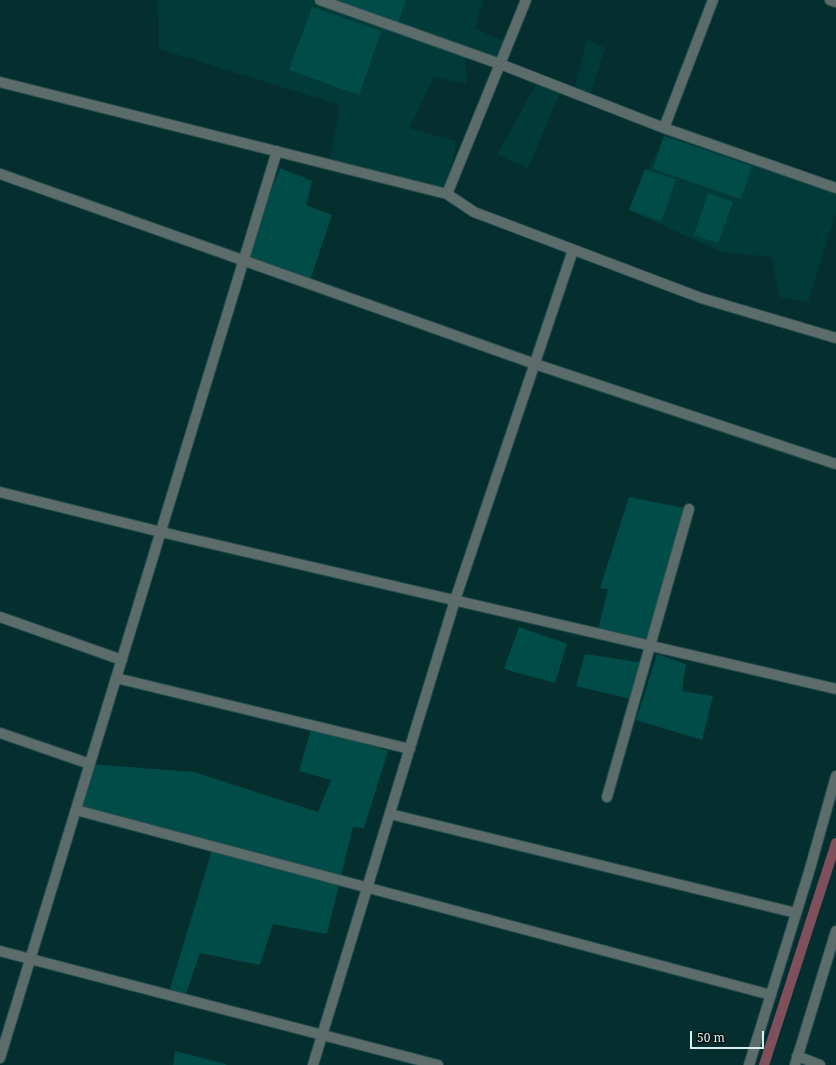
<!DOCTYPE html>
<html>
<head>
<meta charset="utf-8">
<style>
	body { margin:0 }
	#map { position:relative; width:836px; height:1065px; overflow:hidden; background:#042f2e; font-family:"Noto Serif",serif }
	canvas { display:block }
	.scale { position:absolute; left:690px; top:1031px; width:74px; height:18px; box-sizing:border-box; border:2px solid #d9efed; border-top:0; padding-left:5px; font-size:12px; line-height:14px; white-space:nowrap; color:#d9efed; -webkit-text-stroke:3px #051413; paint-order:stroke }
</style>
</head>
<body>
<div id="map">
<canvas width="836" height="1065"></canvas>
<div class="scale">50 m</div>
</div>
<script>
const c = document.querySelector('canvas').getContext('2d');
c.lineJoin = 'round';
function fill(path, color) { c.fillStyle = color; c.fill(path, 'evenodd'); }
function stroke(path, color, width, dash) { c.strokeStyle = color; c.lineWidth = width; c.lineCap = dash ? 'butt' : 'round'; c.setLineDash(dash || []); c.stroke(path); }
fill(new Path2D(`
	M158,0H483L475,28L509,44L500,64L465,52L466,84L434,77L409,128L456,141L447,194L329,164L340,105L159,49Z
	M587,40L605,48L589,99L573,93Z
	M539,79L562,88L528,168L497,155Z
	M664,136L836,188V212L808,302L780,297L771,257L721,252L629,210Z`), '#003b39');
stroke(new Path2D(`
	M764,1065L836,843`), '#7f505b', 10);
fill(new Path2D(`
	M334,0H406L398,23Z
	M312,7L381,31L359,95L289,70Z
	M664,136L752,166L741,199L653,169Z
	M280,168L312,181L306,205L332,215L309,283L244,261Z
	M645,169L676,180L661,221L629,210Z
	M708,193L733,202L718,243L694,235Z
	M629,497L689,509L650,646L597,634L608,589L600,588Z
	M519,627L567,644L555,683L504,669Z
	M585,654L645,663L635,700L576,686Z
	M657,654L686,664L682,691L713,696L702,740L636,720Z
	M312,726L388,751L364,828L353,827L327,934L273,924L260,965L200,953L184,999L168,995L213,847L76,810L90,764L194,772L318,812L331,780L299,771Z
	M175,1051L226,1064V1065H173Z`), '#004c49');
const minor = new Path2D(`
	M320,0L500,64L664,128L836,188
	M830,0L836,2
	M0,82L447,194L474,212L701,298L836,338
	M664,128L713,0
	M0,174L535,364L836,464
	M447,194L526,0
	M0,492L161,532L836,689
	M0,617L122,660
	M116,678L410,749
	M0,733L90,764
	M607,797L689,509
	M76,810L771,995
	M390,814L796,913
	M0,951L438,1065
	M797,1056L820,1065
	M0,1058L277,151
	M313,1065L455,600L573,250
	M749,1065L809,872L836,776
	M795,1065L836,931`);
stroke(minor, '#264e4d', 12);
stroke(minor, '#5b6c6b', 10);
</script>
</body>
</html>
